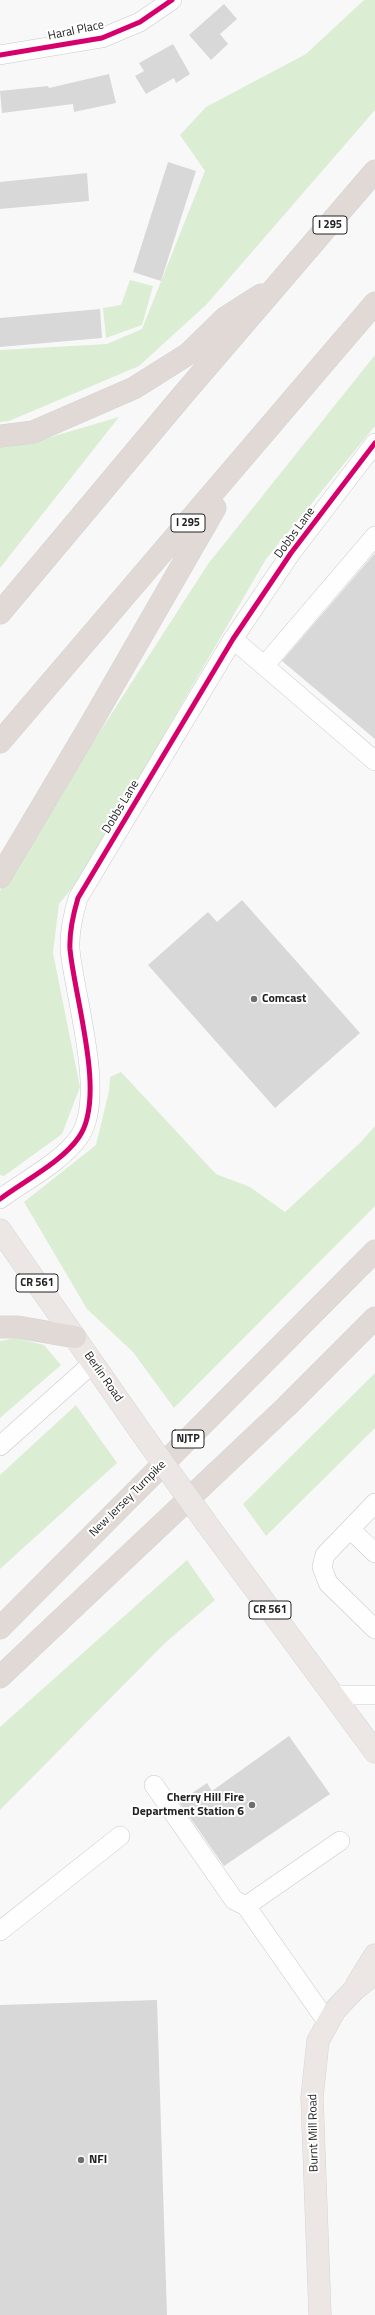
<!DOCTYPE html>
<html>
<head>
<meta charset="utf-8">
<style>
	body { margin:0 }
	canvas { display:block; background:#f8f8f8 }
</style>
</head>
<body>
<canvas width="375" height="2315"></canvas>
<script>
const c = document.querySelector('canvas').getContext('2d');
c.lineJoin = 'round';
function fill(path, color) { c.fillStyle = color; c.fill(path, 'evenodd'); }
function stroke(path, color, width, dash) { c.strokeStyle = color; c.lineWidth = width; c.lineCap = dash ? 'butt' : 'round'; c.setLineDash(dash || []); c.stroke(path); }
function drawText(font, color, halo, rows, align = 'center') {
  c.font = font + ' "Titillium Web",sans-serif'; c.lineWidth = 4; c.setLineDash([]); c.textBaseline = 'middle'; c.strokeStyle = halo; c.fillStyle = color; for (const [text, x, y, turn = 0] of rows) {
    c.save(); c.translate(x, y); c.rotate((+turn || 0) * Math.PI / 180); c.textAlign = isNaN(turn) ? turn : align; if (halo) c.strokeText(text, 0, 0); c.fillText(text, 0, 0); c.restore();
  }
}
fill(new Path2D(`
	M364,0H375V110L206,305L139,366L9,421L0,422V350L107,344L142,329L205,171L180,135L206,107L306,54Z
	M130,280L153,286L142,325L106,338L103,308L121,305Z
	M375,355V426L266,559L82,876L59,904L53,953L80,1087L62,1134L4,1176L0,1175V891L32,837L208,564Z
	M119,417L0,568V445L44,439Z
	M121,1072L216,1174L250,1187L285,1212L361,1142L375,1126V1206L174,1408L133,1352L87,1309L24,1202L96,1145L109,1091L110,1077Z
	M16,1338L44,1345L61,1365L0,1418V1341Z
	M375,1373V1428L266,1536L243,1504Z
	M76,1405L117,1463L0,1569V1475Z
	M187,1560L215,1600L165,1643L0,1810V1727Z`), '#dbedd3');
fill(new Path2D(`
	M224,4L237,19L220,34L228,44L211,60L189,35Z
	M173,44L190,74L176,83L174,78L146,94L135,76L144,71L139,63Z
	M109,74L116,103L74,112L73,104L2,113L0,91L48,86L49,88Z
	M168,162L196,171L161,281L133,272Z
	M87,173L89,201L0,209V182Z
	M100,309L102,338L0,347V318Z
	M375,553V739L282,661Z
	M242,900L360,1033L275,1108L148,965L208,912L217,922Z
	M289,1736L330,1794L224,1866L179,1802L207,1783L212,1791Z
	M157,2000L167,2315H0V2005Z`), '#d8d8d8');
const minor = new Path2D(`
	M0,55L102,38L140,22L172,0
	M233,639L375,761
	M264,666L375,536
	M0,1199C24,1181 62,1162 79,1137C107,1097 74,996 70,949C69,931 73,915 78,898L233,639L291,553L375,443
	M0,1446L93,1363
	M375,1503L325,1555L322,1567L328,1583L375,1629
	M350,1529L375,1553
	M333,1695H375
	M154,1785L234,1900L246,1906
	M0,1931L120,1836
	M328,2023L246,1906L340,1841`);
const major = new Path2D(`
	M0,1230L145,1438
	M207,1524L375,1752
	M357,1984L375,1955
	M320,2315L312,2097L318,2041L335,2010L354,1990L375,1973`);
const highway = new Path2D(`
	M0,436L33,432L134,388L188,354L225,318L261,295
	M0,613L182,396L375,171
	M0,742L375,303
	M0,877L92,722L215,508
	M0,1327H18L75,1337
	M0,1628L375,1251
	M0,1677L287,1406L375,1318`);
stroke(minor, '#c8c8c9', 20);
stroke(major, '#d5d5d5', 23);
stroke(highway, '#d5d5d5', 23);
stroke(minor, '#fefefe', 19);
stroke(major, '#ece7e5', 22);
stroke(highway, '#e1d9d5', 22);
const majorBridge = new Path2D(`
	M145,1438L207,1524`);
stroke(majorBridge, '#d5d5d5', 23, []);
stroke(majorBridge, '#ece7e5', 22);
stroke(new Path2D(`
	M0,55L102,38L140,22L172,0
	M0,1199C24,1181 62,1162 79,1137C107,1097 74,996 70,949C69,931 73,915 78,898L233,639L291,553L375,443`), '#d6006c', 5);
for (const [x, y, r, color] of [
	[254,999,4,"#6e6e6e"],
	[252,1805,4,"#6e6e6e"],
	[81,2160,4,"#6e6e6e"]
]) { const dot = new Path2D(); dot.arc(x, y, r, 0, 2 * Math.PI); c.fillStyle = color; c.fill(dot); stroke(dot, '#fff', 1.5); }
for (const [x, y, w] of [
	[330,225,34],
	[188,523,34],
	[37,1283,42],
	[188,1439,32],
	[270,1610,42]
]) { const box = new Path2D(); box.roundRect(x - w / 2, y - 9, w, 18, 3); c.fillStyle = '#fff'; c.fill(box); stroke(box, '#232324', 1); }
drawText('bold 11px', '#232324', null, [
	["I 295",330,225],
	["I 295",188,523],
	["CR 561",37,1283],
	["NJTP",188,1439],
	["CR 561",270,1610]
]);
drawText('12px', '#232324', '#fff', [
	["Haral Place",76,31,-12],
	["Dobbs Lane",295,533,-54],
	["Dobbs Lane",121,807,-59],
	["Berlin Road",103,1377,55],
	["New Jersey Turnpike",128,1499,-45],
	["Burnt Mill Road",314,2133,-91]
]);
drawText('bold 12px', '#232324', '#fff', [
	["Comcast",262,999],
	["Cherry Hill Fire",244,1798,"right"],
	["Department Station 6",244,1812,"right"],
	["NFI",89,2160]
], 'left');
</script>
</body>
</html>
